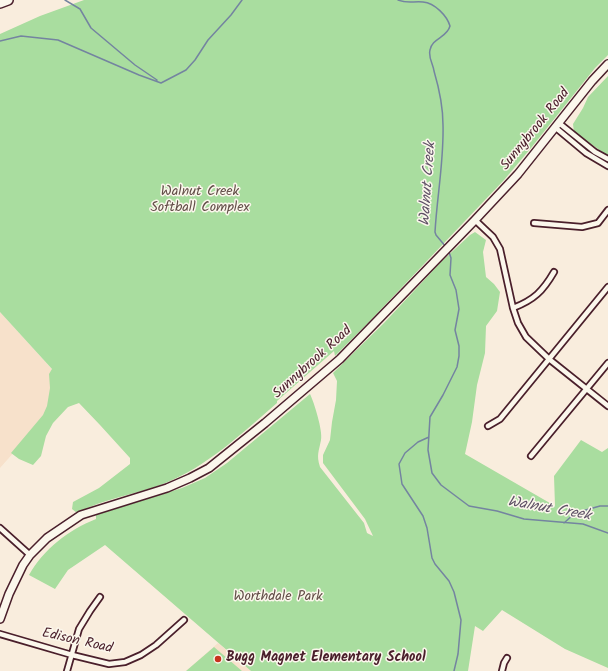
<!DOCTYPE html>
<html>
<head>
<meta charset="utf-8">
<style>
	body { margin:0 }
	canvas { display:block; background:#f9eddd }
</style>
</head>
<body>
<canvas width="608" height="671"></canvas>
<script>
const c = document.querySelector('canvas').getContext('2d');
c.lineJoin = 'round';
function fill(path, color) { c.fillStyle = color; c.fill(path, 'evenodd'); }
function stroke(path, color, width, dash) { c.strokeStyle = color; c.lineWidth = width; c.lineCap = dash ? 'butt' : 'round'; c.setLineDash(dash || []); c.stroke(path); }
function drawText(font, color, halo, rows, align = 'center') {
  c.font = font + ' Kalam,sans-serif'; c.lineWidth = 3; c.setLineDash([]); c.textBaseline = 'middle'; c.strokeStyle = halo; c.fillStyle = color; for (const [text, x, y, turn = 0] of rows) {
    c.save(); c.translate(x, y); c.rotate((+turn || 0) * Math.PI / 180); c.textAlign = isNaN(turn) ? turn : align; if (halo) c.strokeText(text, 0, 0); c.fillText(text, 0, 0); c.restore();
  }
}
fill(new Path2D(`
	M0,312L70,389L0,468Z
	M218,643L251,671H186Z`), '#f7e1cb');
fill(new Path2D(`
	M84,0H608V55L595,68L531,148L504,180L367,324L335,356L334,351L277,401V403C242,433 207,467 163,484C135,495 104,498 77,513L72,509L73,502L99,488L130,464V458L100,425L79,403L68,407L53,423L46,436L41,456L33,465L19,459L11,453L43,415L47,406L50,388L49,374L52,369L0,312V34L40,16Z
	M608,76V156L574,132L573,124L583,108L588,97Z
	M475,232L486,240L483,252L486,277L494,284L500,292L497,311L486,326L485,353L477,385L472,422L465,454L555,506L554,476L581,440L602,452L608,448V668L565,649L502,610L483,631L475,626L468,671H251L105,545L68,570L55,589L29,575C44,549 68,530 96,519V515L182,488L205,478L227,463L310,394C314,402 323,431 321,440C319,451 316,455 320,467L364,523L367,533L373,536L365,519L323,463V455L330,440L332,422L336,400L337,381L333,373L384,323L441,262L470,235Z
	M214,647L242,671H186Z`), '#a9dd9f');
stroke(new Path2D(`
	M65,0L80,9L91,28L135,65L157,80
	M398,0C408,4 413,1 423,2C435,3 447,16 450,26C447,38 432,38 430,50C428,57 433,64 434,71C439,88 443,107 443,125C444,161 437,196 435,232L436,235L446,247
	M0,41L21,36L58,40L139,75L161,83L186,70L195,60L208,40L231,15L242,0
	M449,252L451,258L450,275L456,290L459,309L455,330L459,346V356L457,367L443,395L430,417L428,450L432,473L441,485L469,506L497,511L524,519L583,524L608,533
	M429,437L418,442L405,453L399,464L402,484L423,516L427,528L432,558L435,564L449,581L454,592L461,620L458,654L454,671
	M564,523L575,513L600,506H608`), '#7484a0', 1.5);
const street = new Path2D(`
	M559,123L595,152L608,159
	M556,128L586,153L608,166
	M475,220L493,237L500,249L513,308L518,323L526,337L549,359L608,406
	M534,223L582,227L598,223L608,210
	M513,308C534,300 543,291 554,272
	M488,426L500,419L608,287
	M531,456L608,363
	M0,528L30,555
	M0,634L72,655L109,664L125,662L141,655L156,645L184,620
	M67,671L79,629L90,611L100,597
	M502,671L504,663L507,658`);
const secondary = new Path2D(`
	M0,619L9,594L23,565L30,555L47,538L81,515L167,488L190,478L209,468L265,423L340,359L475,220L518,174L592,81L608,64`);
const highway = new Path2D(`
	M0,3L8,0`);
stroke(street, '#4a1f2b', 8);
stroke(secondary, '#4a1f2b', 10);
stroke(highway, '#4a1f2b', 12);
stroke(street, '#fbf7ec', 4.5);
stroke(secondary, '#fbf7ec', 7);
stroke(highway, '#fbf7ec', 9);
for (const [x, y, r, color] of [
	[218,659,4,"#c8321e"]
]) { const dot = new Path2D(); dot.arc(x, y, r, 0, 2 * Math.PI); c.fillStyle = color; c.fill(dot); stroke(dot, '#fbf7ec', 1.5); }
drawText('14px', '#4a1f2b', '#fbf7ec', [
	["Sunnybrook Road",536,130,-51],
	["Sunnybrook Road",313,363,-42],
	["Edison Road",77,642,13]
]);
drawText('14px', '#624e48', '#fbf7ec', [
	["Walnut Creek",200,193],
	["Softball Complex",200,209],
	["Worthdale Park",278,598]
]);
drawText('bold 14px', '#4a1f2b', '#fbf7ec', [
	["Bugg Magnet Elementary School",226,659]
], 'left');
drawText('italic 15px', '#5f5166', '#fbf7ec', [
	["Walnut Creek",429,184,-86],
	["Walnut Creek",549,510,10]
]);
</script>
</body>
</html>
